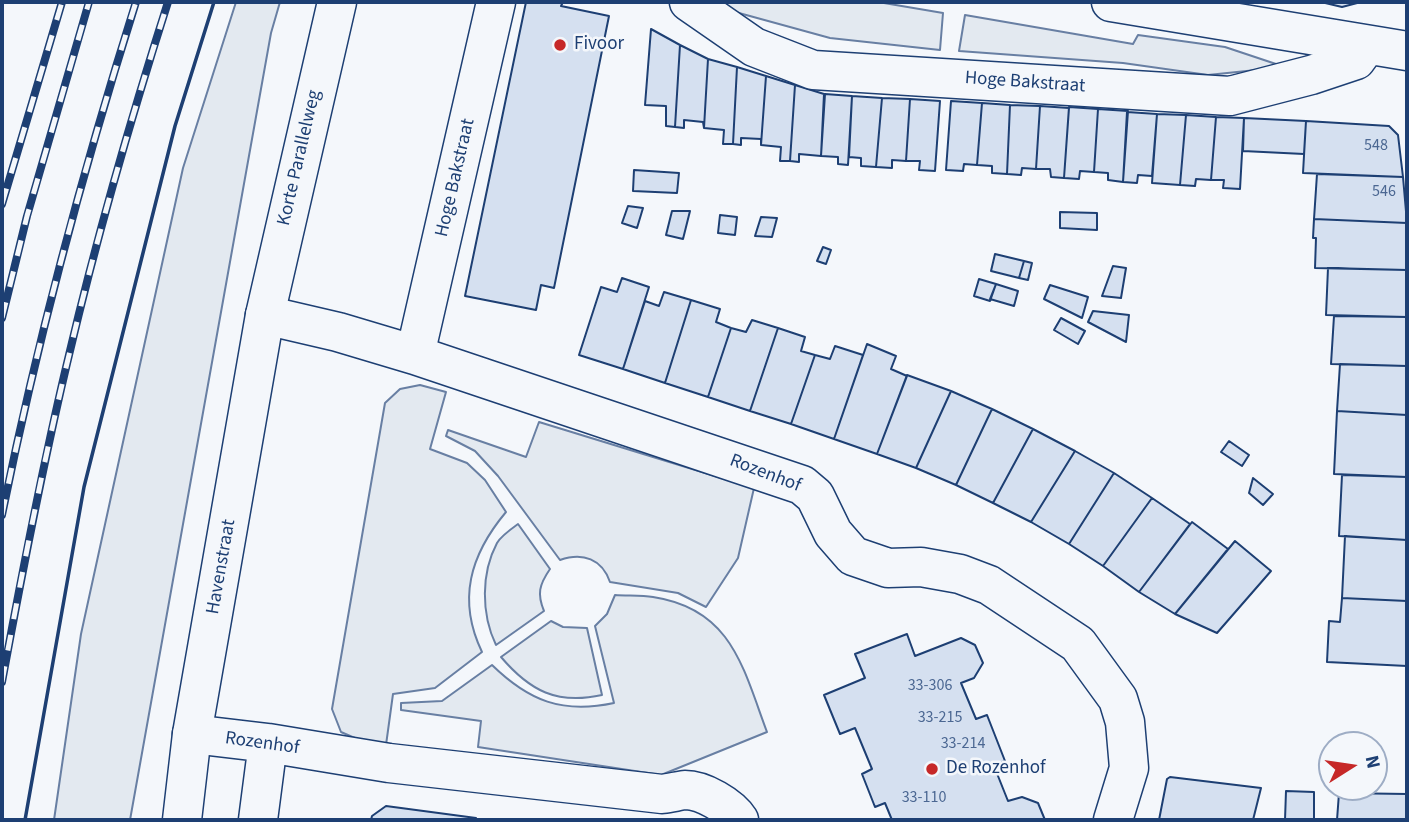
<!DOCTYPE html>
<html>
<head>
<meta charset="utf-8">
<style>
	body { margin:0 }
	#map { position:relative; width:1409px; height:822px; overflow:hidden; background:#f4f7fb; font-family:"Source Sans 3",sans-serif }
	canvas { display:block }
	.frame { position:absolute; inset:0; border:4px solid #1d3f73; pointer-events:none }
	.north { position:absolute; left:1318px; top:731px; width:70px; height:70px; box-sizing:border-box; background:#f4f7fb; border:2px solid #9eadc5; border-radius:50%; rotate:78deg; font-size:19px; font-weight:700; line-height:28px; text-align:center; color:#1d3f73 }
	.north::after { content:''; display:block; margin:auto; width:24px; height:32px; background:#c62828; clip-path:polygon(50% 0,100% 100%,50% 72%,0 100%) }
</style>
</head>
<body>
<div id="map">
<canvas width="1409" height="822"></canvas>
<div class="frame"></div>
<div class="north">N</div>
</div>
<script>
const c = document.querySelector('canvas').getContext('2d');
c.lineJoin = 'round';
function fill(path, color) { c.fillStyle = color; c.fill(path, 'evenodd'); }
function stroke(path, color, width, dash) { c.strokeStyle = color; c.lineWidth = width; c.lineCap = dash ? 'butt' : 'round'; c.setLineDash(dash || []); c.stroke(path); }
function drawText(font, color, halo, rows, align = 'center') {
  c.font = font + ' "Source Sans 3",sans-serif'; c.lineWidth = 5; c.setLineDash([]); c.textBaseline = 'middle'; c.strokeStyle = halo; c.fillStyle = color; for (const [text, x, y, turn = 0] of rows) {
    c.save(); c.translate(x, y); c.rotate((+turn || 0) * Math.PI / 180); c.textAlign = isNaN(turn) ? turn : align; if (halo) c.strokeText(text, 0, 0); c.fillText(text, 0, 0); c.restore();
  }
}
const green = new Path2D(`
	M236,2H280L271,33L130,820H54L81,634L183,168Z
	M713,2H878L943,13L940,50L830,38L728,10Z
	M965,15L1133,44L1138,35L1225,47L1285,67L1208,75L1123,63L959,51Z
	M420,385L446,392L430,449L467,463L485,480L506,512C470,555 457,600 482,652L435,688L393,694L386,745L364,742L341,732L332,709L385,403L400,389Z
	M539,422L754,488L738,558L706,607L678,593L610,582C602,559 583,552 560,560L498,476L475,451L446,436L448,430L526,457Z
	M518,524L550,569C539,585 537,594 544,611L496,645C481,614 481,573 497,543C501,536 511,529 518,524Z
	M615,595C627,596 641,595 653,597C732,609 743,668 767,732L661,775L478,747L481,721L401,710V703L442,701L492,665C529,701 562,714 614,703L595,626L607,614Z
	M551,621L563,627L587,628L602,695C557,705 530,691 501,657Z`);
fill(green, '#e3e9f0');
stroke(green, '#687fa3', 2);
const building = new Path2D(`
	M526,2H563L561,6L609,16L554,288L541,285L536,310L465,296Z
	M1321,2H1361L1342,7Z
	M651,29L680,45L675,127L666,126V106L645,105Z
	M680,45L708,59L704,128L703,122L684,120V128L675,127Z
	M708,59L737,67L733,144H723L724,130L704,128Z
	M737,67L766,76L761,145V139L741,138V145L733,144Z
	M766,76L795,85L790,161H780L781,147L761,145Z
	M795,85L824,94L821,156L799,154V162L790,161Z
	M825,94L852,96L848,165L838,164V157L821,156Z
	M852,96L882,98L876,167L861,166V158L849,157Z
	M882,98L910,99L906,161L892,160V168L876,167Z
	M910,99L940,101L935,171L919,170L920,161H906Z
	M951,101L982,103L977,165L964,164L963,171L946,170Z
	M982,103L1010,105L1007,174L992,173V166L977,165Z
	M1010,105L1040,106L1036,169L1022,168L1021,175L1007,174Z
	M1040,106L1069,108L1064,178L1051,177L1050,169H1036Z
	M1069,107L1098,109L1094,172L1080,171L1079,179L1064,178Z
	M1098,109L1128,111L1123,182L1108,180V173L1094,172Z
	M1127,112L1157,114L1152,176L1138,175L1137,183L1123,182Z
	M1157,114L1186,115L1180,185L1152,183Z
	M1186,115L1216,117L1211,180L1196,179L1195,186L1180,185Z
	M1216,117L1244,118L1240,189L1223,188L1224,180H1211Z
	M1244,118L1306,121L1304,154L1243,151Z
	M1306,121L1389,126L1398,135L1403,177L1303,173Z
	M634,170L679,173L677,193L633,191Z
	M1317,174L1403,177L1407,223L1314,219Z
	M628,206L643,208L637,228L622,223Z
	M672,211H690L683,239L666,235Z
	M1060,212L1097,213V230L1060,228Z
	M720,215L737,217L735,235L718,233Z
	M761,217L777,218L772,237L755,236Z
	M1314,219L1407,223V270L1315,268L1316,238H1313Z
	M823,247L831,250L826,264L817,261Z
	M995,254L1024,261L1019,278L991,271Z
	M1024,261L1032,263L1028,280L1019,278Z
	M1113,266L1126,268L1121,298L1102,296Z
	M1328,268L1407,270V317L1326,315Z
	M622,278L649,287L623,369L579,355L601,287L617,292Z
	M979,279L996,284L990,301L974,296Z
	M996,284L1018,291L1014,306L990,299Z
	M1050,285L1088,297L1082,318L1044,299Z
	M664,292L691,300L665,383L623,369L645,301L659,306Z
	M691,300L720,309L716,322L731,328L708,397L665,383Z
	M1093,311L1129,315L1126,342L1088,322Z
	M1334,316L1407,317V366L1331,364Z
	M1061,318L1085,331L1078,344L1054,330Z
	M752,320L778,328L750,411L708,397L731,328L746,332Z
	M778,328L805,337L801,351L815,355L791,424L750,411Z
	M867,344L896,356L891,369L907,376L877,454L834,439Z
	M835,346L863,355L834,439L791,424L815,355L830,359Z
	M1340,364L1407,366V415L1337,411Z
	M907,375L951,391L916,468L877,454Z
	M951,391L992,409L956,485L916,468Z
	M992,409L1033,429L993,503L956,485Z
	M1337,411L1407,415V477L1334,474Z
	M1033,429L1075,451L1031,522L993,503Z
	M1229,441L1249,455L1242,466L1221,452Z
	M1075,451L1114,473L1069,544L1031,522Z
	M1114,473L1152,498L1103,566L1069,544Z
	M1342,475L1407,477V540L1339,536Z
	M1253,478L1273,494L1263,505L1249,493Z
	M1152,498L1190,524L1139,592L1103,566Z
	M1192,522L1228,549L1175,614L1139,592Z
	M1345,536L1407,540V601L1342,598Z
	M1235,541L1271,571L1217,633L1175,614Z
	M1342,598L1407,601V666L1327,662L1329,621L1340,622Z
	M907,634L915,656L961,638L975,645L983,663L974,678L961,683L976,719L987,715L1005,761L994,766L1008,801L1022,797L1038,803L1045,820H892L885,803L875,807L862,774L872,769L855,728L840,734L824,695L865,678L855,654Z
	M1170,777L1261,788L1253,820H1159L1167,779Z
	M1286,791L1314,792V820H1285Z
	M1339,793L1407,794V820H1337Z
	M386,806L476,818V820H371L372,816Z`);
fill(building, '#d5e0f0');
stroke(building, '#1d3f73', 2);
const minor = new Path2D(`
	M689,2L754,47L813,70L1230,96L1311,75L1356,60L1367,45
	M1111,2L1407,51
	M265,315L338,332L415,355L802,485L815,496L833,533L853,556L888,568L921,567L960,574L989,585L1078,644L1118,699L1125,722L1129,768L1113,820
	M415,355L496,2
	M192,734L268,743L389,763L662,794C670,793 678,791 685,790C703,790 730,806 739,820
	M258,820L268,743`);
const secondary = new Path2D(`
	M182,820L192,734L265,315L337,2`);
stroke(minor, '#1d3f73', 41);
stroke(secondary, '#1d3f73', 41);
stroke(minor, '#f4f7fb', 38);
stroke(secondary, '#f4f7fb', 38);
const rail = new Path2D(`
	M2,204L62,2
	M2,318L27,216L89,2
	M2,515C37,341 83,170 136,2
	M2,682C22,573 43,463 69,355C97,236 131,118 168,2`);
stroke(rail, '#1d3f73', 8);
stroke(rail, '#f4f7fb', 5, [16]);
stroke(new Path2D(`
	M25,820L84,487L175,126L214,2`), '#1d3f73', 3.5);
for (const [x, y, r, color] of [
	[560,45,7,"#c62828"],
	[932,769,7,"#c62828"]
]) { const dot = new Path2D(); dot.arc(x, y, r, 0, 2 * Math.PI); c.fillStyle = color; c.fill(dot); stroke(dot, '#f4f7fb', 2.5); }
drawText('16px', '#4b6792', null, [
	["548",1376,146],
	["546",1384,192],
	["33-306",930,686],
	["33-215",940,718],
	["33-214",963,744],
	["33-110",924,798]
]);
drawText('19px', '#1d3f73', '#f4f7fb', [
	["Fivoor",574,45],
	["De Rozenhof",946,769]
], 'left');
drawText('19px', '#1d3f73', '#f4f7fb', [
	["Hoge Bakstraat",1025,83,4],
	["Korte Parallelweg",300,158,-77],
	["Hoge Bakstraat",456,178,-77],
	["Rozenhof",765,474,21],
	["Havenstraat",222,567,-80],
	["Rozenhof",262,744,8]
]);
</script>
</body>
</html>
